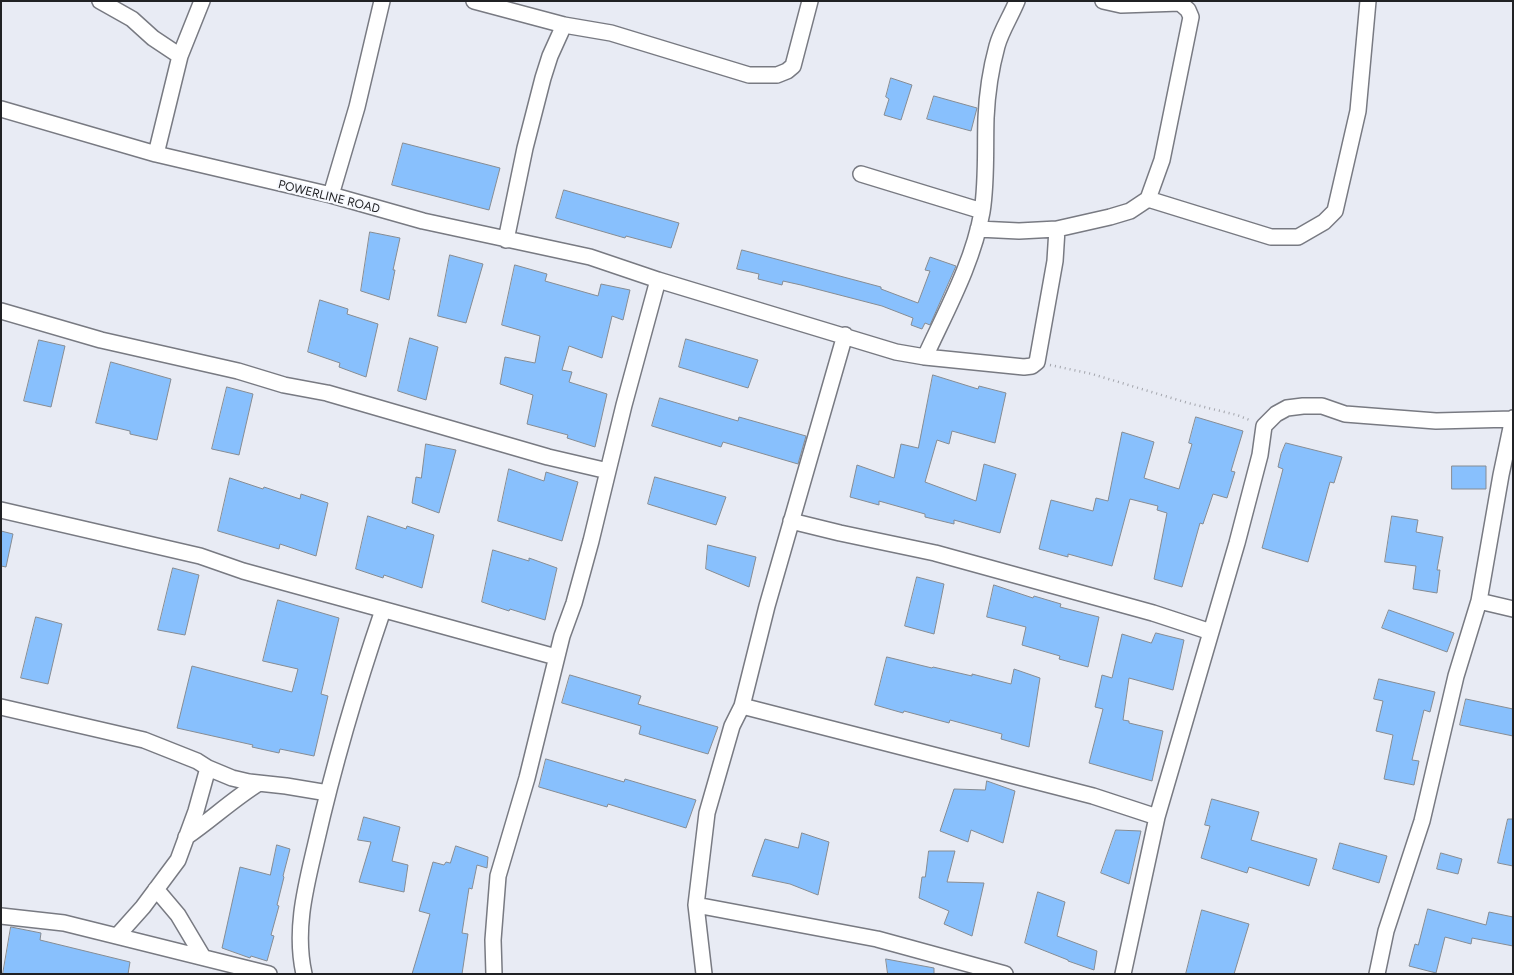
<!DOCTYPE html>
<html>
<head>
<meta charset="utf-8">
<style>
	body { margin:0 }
	#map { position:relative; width:1514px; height:975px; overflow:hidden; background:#e8ebf4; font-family:Figtree,sans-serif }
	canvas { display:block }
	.frame { position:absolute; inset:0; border:2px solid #202124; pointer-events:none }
</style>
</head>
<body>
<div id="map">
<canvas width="1514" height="975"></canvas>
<div class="frame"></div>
</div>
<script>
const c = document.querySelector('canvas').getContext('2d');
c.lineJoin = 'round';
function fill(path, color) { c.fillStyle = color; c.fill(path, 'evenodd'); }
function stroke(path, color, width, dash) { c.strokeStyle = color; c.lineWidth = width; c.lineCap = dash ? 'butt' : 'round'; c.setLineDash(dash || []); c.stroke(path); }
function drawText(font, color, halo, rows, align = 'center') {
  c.font = font + ' Figtree,sans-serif'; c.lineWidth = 4.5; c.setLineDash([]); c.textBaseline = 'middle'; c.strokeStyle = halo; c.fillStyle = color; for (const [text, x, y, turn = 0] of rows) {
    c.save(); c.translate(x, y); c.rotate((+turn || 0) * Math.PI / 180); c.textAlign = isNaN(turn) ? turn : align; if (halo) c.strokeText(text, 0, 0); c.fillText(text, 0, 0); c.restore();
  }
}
const building = new Path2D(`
	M891,78L912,85L901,120L884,115L889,99L886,97Z
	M934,96L977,108L971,131L927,119Z
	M403,143L500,168L489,210L392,185Z
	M564,190L679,223L671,248L626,236L625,238L556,218Z
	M370,232L400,238L393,270H395L389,300L361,291Z
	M742,250L881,287V289L918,303L930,271L925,270L930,257L956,266L930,325L925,323L922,329L911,325L913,318L882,306L801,285L783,281L782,285L758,279L759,274L737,269Z
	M450,255L483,264L466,323L438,316Z
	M515,265L547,274L545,281L598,296L601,284L630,290L623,320L612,316L602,358L569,346L562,370L572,372L569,382L607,394L595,447L567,438L568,435L527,424L533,395L500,384L505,357L535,363L540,336L502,325Z
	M320,300L348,309L347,314L378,324L366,377L339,367L340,363L308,352Z
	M410,338L438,347L426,400L398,391Z
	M686,339L758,360L748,388L679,367Z
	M39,340L65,346L51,407L24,401Z
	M111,362L171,379L157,440L130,434V431L96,423Z
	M933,375L978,389L979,386L1006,393L995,443L952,431L949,444L937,440L925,482L976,501L984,464L1016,474L1000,533L954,520V524L925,517V514L879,501V505L850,497L857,465L894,478L901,444L918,448Z
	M227,387L253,394L239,455L212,449Z
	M660,398L738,421L739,417L806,436L798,464L723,442L721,447L652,426Z
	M1196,417L1243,431L1231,471L1235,472L1227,498L1213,494L1203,524L1200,523L1182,587L1154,579L1167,513L1157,510L1158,506L1130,499L1112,566L1068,554V557L1039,549L1051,500L1093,511L1096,498L1108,501L1122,432L1154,442L1144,478L1179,489L1192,444L1189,443Z
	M1286,443L1342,457L1334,483L1330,482L1308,562L1262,548L1283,469L1278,467L1281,454Z
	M426,444L456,450L439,513L412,503L416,477L421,478Z
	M1452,466H1486V489H1452Z
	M509,469L544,481L546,472L578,482L562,541L498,521Z
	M655,477L726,497L716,525L648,504Z
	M230,478L263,489L264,487L300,499L301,494L328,503L316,556L280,544L279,549L218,531Z
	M368,516L406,529L407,526L434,535L422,588L384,575L383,578L356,569Z
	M1392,516L1418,520L1416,532L1443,537L1437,570H1440L1437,593L1413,589L1416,566L1385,562Z
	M1,531L13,534L6,567L1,566Z
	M708,545L756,557L749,587L706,569Z
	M493,550L529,561V558L557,568L545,620L510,609L509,611L482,602Z
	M173,568L199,575L185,635L158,630Z
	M917,577L944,584L934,634L905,626Z
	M994,585L1033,598L1034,596L1061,604L1060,607L1099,617L1088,667L1059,659L1060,656L1022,645L1026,627L987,617Z
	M278,600L339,618L321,694L328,696L314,756L280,749L279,753L252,747L253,745L177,728L192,666L292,692L298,669L263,661Z
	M1389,610L1454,633L1447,652L1382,628Z
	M36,617L62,624L48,684L21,678Z
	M1156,633L1184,640L1173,690L1129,678L1123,720L1129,721V723L1163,731L1152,781L1089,763L1103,709L1095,707L1102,675L1112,678L1122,634L1151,643Z
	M887,657L932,668L933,667L972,676V674L1011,684L1014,669L1040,678L1029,747L1001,739L1002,734L950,720L949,723L904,711L903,713L875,705Z
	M570,675L641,696L638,704L718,727L708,754L639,734L641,726L562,703Z
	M1379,679L1435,692L1430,712L1424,710L1412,760L1419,761L1414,785L1384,779L1393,735L1376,731L1383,701L1374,699Z
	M1466,699L1513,709V736L1460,725Z
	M546,759L624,782L625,779L696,800L686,828L608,804L607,807L539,787Z
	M987,781L1015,791L1003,843L971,830L968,842L940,831L954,789L985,790Z
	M1212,799L1259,812L1251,840L1317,859L1309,886L1249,867L1247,873L1201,858L1210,826L1205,825Z
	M364,817L400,827L392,861L408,865L404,892L359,882L371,842L358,840Z
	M1508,819H1513V866L1498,863Z
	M1116,830L1141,831L1129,884L1101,873Z
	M802,833L829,842L818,895L790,884L752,876L765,839L798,848Z
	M1340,843L1387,856L1379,883L1333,869Z
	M277,845L290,849L283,876L284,877L277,905L279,906L271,935L274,936L267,961L251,956L250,958L222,948L240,867L270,875Z
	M456,846L488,857L487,868L477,865L472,889L469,888L462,933L468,934L462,974H412L430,914L419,911L433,862L444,865L446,862L450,863Z
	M929,851H955L947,882L984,883L972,936L944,924L949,911L919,898L922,877H925Z
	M1441,853L1462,859L1458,874L1437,869Z
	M1038,892L1065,902L1057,936L1097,951L1094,970L1068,961V960L1025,943Z
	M1428,909L1486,925L1489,912L1513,917V946L1472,938L1471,944L1445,937L1436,973L1409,966L1415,944L1418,945Z
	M1202,910L1249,924L1234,974H1186Z
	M11,927L41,933L40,940L130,962L128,974H3Z
	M886,959L934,968V974H888Z`);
fill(building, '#88c0fd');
stroke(building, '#868c93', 1);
const street = new Path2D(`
	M100,1L132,19L153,38L180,56
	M474,1L564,25L611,33L749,75H777L787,71L793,66L810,1
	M1,109L156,154L331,195L423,221L590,257L658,280L896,352L925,357L1024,367L1032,366L1037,362L1055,261L1057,229
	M156,154L180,56L202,1
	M861,174L982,211
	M331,195L357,107L382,1
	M1148,199L1271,237H1298L1324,222L1335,211L1358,111L1368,1
	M978,229L1019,231L1057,229L1110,217L1130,211L1148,199L1162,160L1191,17L1188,10L1180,3L1121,5L1103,1
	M506,240L525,148L543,78L550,56L564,25
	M1,311L101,340L238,371L284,385L327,393L548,457L608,471
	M925,357C946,311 973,263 982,212C987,181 985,149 986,118C987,95 991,68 997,46C1001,31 1011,16 1017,1
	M1,510L200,556L243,571L556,657
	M791,521L840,533L935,553L1153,613L1211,632
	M1479,601L1513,609
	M742,706L1093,796L1157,817
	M1,707L144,740L197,761L208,768L232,778L249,782L286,786L328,793
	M186,837C211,820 233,799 259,783
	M156,889L178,915L203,957
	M696,905L877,939L1005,974
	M1,916L64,923L269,974
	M118,935L143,907L178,860L196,811L208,768
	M304,974C294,929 306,886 316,843C334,764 357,686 383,610
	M494,974L493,940L498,876L527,778L562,636L574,603L591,541L624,405L658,280
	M704,974L696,905L707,813L732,726L742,706L767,606L845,335
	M1123,974L1157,817L1237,543L1260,455L1264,426L1276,414L1287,408L1303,406H1322L1345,414L1436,421L1513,419
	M1377,974L1386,931L1422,821L1456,676L1479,601L1501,475L1513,418`);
stroke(street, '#787a82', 18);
stroke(new Path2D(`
	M1050,365L1092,374L1188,403L1237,415L1252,421`), '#a2a4ab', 2.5, [1, 4]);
stroke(street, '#fff', 15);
drawText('12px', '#202124', '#f7f9fe', [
	["POWERLINE ROAD",329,197,14]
]);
</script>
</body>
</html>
